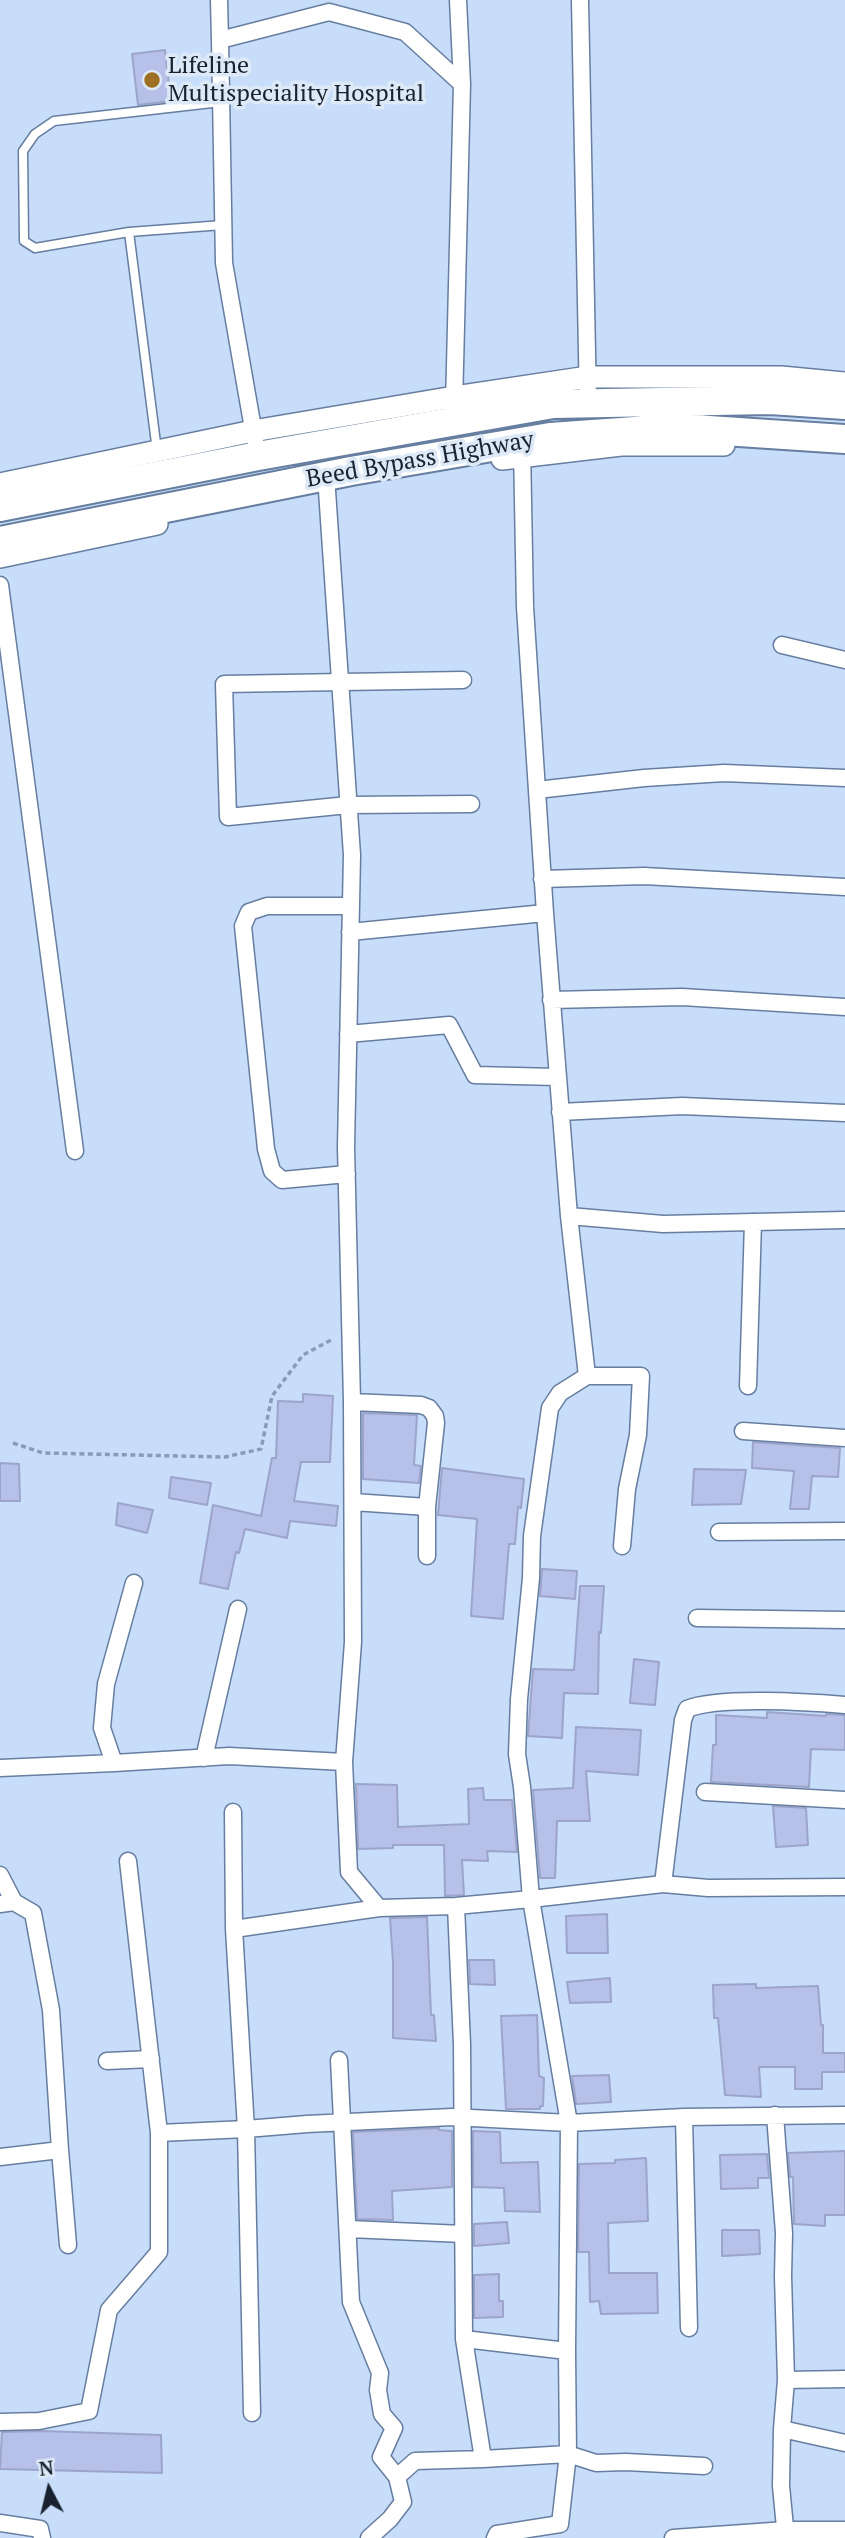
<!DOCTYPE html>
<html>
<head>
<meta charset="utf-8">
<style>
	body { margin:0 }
	#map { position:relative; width:845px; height:2538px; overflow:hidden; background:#c7ddfa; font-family:"PT Serif",serif }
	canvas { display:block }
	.north { position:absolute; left:14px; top:2454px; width:70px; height:70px; -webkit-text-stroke:5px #dee9f7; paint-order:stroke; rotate:353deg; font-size:19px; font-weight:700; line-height:28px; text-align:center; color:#192330 }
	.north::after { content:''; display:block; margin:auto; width:24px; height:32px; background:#192330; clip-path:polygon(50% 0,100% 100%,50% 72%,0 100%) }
</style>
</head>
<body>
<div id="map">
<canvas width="845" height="2538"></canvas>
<div class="north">N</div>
</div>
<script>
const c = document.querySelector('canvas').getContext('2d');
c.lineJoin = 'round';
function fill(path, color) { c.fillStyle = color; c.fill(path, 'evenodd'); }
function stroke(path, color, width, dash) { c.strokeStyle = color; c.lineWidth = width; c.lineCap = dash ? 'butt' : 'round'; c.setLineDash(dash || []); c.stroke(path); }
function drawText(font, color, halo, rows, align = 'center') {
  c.font = font + ' "PT Serif",serif'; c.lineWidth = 7; c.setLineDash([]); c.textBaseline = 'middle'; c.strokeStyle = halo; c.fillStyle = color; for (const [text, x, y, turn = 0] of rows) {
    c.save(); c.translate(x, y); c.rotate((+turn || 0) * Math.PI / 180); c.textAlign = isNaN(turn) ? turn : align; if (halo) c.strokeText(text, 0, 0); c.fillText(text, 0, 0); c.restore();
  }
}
const building = new Path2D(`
	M165,50L171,101L138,105L132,54Z
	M303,1394L333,1396L330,1462H301L294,1501L338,1506L336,1526L290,1521L287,1538L245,1529L239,1553L236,1552L228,1589L200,1583L213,1505L261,1516L272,1458H276L278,1401L303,1402Z
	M363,1413L417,1415L414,1465L421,1466L419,1483L363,1479Z
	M753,1442L840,1448L838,1477L812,1476L809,1509H790L794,1471L752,1468Z
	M0,1463L19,1464L20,1501H0Z
	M442,1468L524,1479L521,1508L518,1507L515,1544H509L503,1619L471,1616L477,1519L438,1515Z
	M694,1469L746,1470L741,1504L692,1505Z
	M171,1477L211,1483L207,1505L169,1498Z
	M118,1503L153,1510L147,1533L116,1525Z
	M542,1569L577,1571L575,1599L540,1596Z
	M580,1586H604L601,1633L599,1632L598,1694L564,1693L562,1738L528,1736L533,1669L574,1670Z
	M634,1659L659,1662L655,1705L630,1703Z
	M767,1712L826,1716V1714L845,1715V1750L811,1749L809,1787L711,1782L713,1745H716V1715L767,1718Z
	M576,1727L641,1730L638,1775L586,1771L590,1821H557L555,1878H540L533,1790L573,1788Z
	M356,1784L397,1785L398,1827L469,1824L468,1789L483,1788L484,1800H512L517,1852L487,1851L488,1861L462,1860L464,1895L445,1896L444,1845H393V1848L358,1849Z
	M773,1806L806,1808L808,1845L776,1847Z
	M607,1914L608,1953H567L566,1916Z
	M427,1917L431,2015H434L436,2041L393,2038V1962L390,1918Z
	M469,1960H494L495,1985L470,1984Z
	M610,1978L611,2002L570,2003L567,1982Z
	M756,1984V1988L818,1986L821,2025H823V2053H845V2072H822V2089H795V2067H759L761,2097L725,2095L718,2018H714L713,1985Z
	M537,2015L539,2076L544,2078L543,2106H540V2109H506L501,2016Z
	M609,2075L611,2102L576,2104L572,2076Z
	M439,2128V2130L452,2131V2187L392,2191L393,2220L357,2219L353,2132Z
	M473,2131L500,2132L501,2163L538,2162L540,2212L505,2211L504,2188L473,2187Z
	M845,2151V2215H825V2226L794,2224L793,2177H790L788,2153Z
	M767,2154L769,2178H758V2188L721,2189L720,2155Z
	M646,2158L648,2221L608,2223L609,2273H657L658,2313L601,2314L599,2301L590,2302L589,2252H578L579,2164L615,2163V2160Z
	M507,2222L509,2243L474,2246V2224Z
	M722,2230H759L760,2254L722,2256Z
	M499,2274V2301H503V2317L474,2318V2275Z
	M43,2431L161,2435L162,2473L0,2469L2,2432Z`);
fill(building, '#b7c0e8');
stroke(building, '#9ca4cb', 2);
const lane = new Path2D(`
	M221,102L54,121L35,134L23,151L24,241L35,248L129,232L223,225
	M129,232L157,451`);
const street = new Path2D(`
	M219,0L220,40
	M458,0L462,84
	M580,0L588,403
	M255,440L224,263L220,40L329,12L405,32L462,84L454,406
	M522,448L525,607L545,913L569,1216L587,1376H641L638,1435L627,1489L622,1546
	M326,476L352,855L346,1147L352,1402L353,1642L344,1762L349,1872L379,1908
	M0,585L75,1151
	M782,645L845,660
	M463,680L224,684L228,817L348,805L471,804
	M537,790L644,778L724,773L845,778
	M542,879L644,876L845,887
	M350,932L545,913
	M551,1000L682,997L845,1007
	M348,1034L449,1025L475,1075L557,1077
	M560,1112L682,1106L845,1113
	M347,1174L282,1180L272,1171L266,1149L243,926L249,912L267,906H351
	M569,1216L663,1224L845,1220
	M587,1376L560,1393L550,1408L532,1536L531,1578L519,1699L517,1754L522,1787L531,1899L663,1884L708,1888L845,1887
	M748,1386L753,1222
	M352,1402L421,1405L429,1408L435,1416L436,1423L427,1507V1556
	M743,1431L845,1438
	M353,1502L427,1507
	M719,1532L845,1531
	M697,1618L845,1620
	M204,1758L238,1609
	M114,1763L229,1756L344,1762
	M0,1768L114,1763L102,1728L106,1684L134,1583
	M705,1792L845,1800
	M233,1812L234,1929L246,2129L307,2124L452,2117L569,2123L684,2117L845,2115
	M128,1861L159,2133L246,2129L252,2413
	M0,1875L14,1902
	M663,1884L683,1720L687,1709C718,1696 809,1702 845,1705
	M0,1904L14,1902L33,1913L51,2010L60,2150L0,2157
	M456,1906L462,2044L464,2339L483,2459L568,2454L560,2524L497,2534L495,2538
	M234,1929L379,1908L456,1906L531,1899L569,2123L567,2351L568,2454L596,2463L626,2462L704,2466
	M339,2060L351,2302L380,2373L378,2390L382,2414L394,2428L381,2457L397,2477
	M107,2061L151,2059
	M775,2115L784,2233L783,2276L786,2380L782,2429L845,2443
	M684,2117L689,2328
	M60,2150L68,2245
	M349,2229L463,2234
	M464,2339L567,2351
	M786,2380L845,2379
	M0,2422L39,2421L89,2411L109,2310L159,2252V2133
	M782,2429L781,2486L786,2538
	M0,2523L40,2529L42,2538
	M369,2538L390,2519L403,2502L397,2477L415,2461L483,2459
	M673,2538L786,2530H845`);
const secondary = new Path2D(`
	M502,459L621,445H724
	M0,484L253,431L454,397L588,377H781L845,383
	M0,557L157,524`);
const highway = new Path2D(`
	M0,507L258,456L553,404L770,400L845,405
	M0,541L351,471L550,437L678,428L845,439`);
stroke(lane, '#667e9f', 11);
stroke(street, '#667e9f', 19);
stroke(secondary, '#667e9f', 24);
stroke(highway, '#667e9f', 32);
stroke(new Path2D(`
	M13,1443L43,1453L225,1457L261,1449L272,1396L303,1355L333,1339`), '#8a9cb3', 3.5, [5, 3.5]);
stroke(lane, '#fff', 8);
stroke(street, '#fff', 16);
stroke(secondary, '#fff', 21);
stroke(highway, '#fff', 28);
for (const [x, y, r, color] of [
	[152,80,9,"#9f7023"]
]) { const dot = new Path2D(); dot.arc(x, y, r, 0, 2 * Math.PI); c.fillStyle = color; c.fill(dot); stroke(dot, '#dee9f7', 2.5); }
drawText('24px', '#192330', '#dee9f7', [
	["Lifeline",168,66],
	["Multispeciality Hospital",168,94]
], 'left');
drawText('24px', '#192330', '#dee9f7', [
	["Beed Bypass Highway",420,460,-10]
]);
</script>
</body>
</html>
